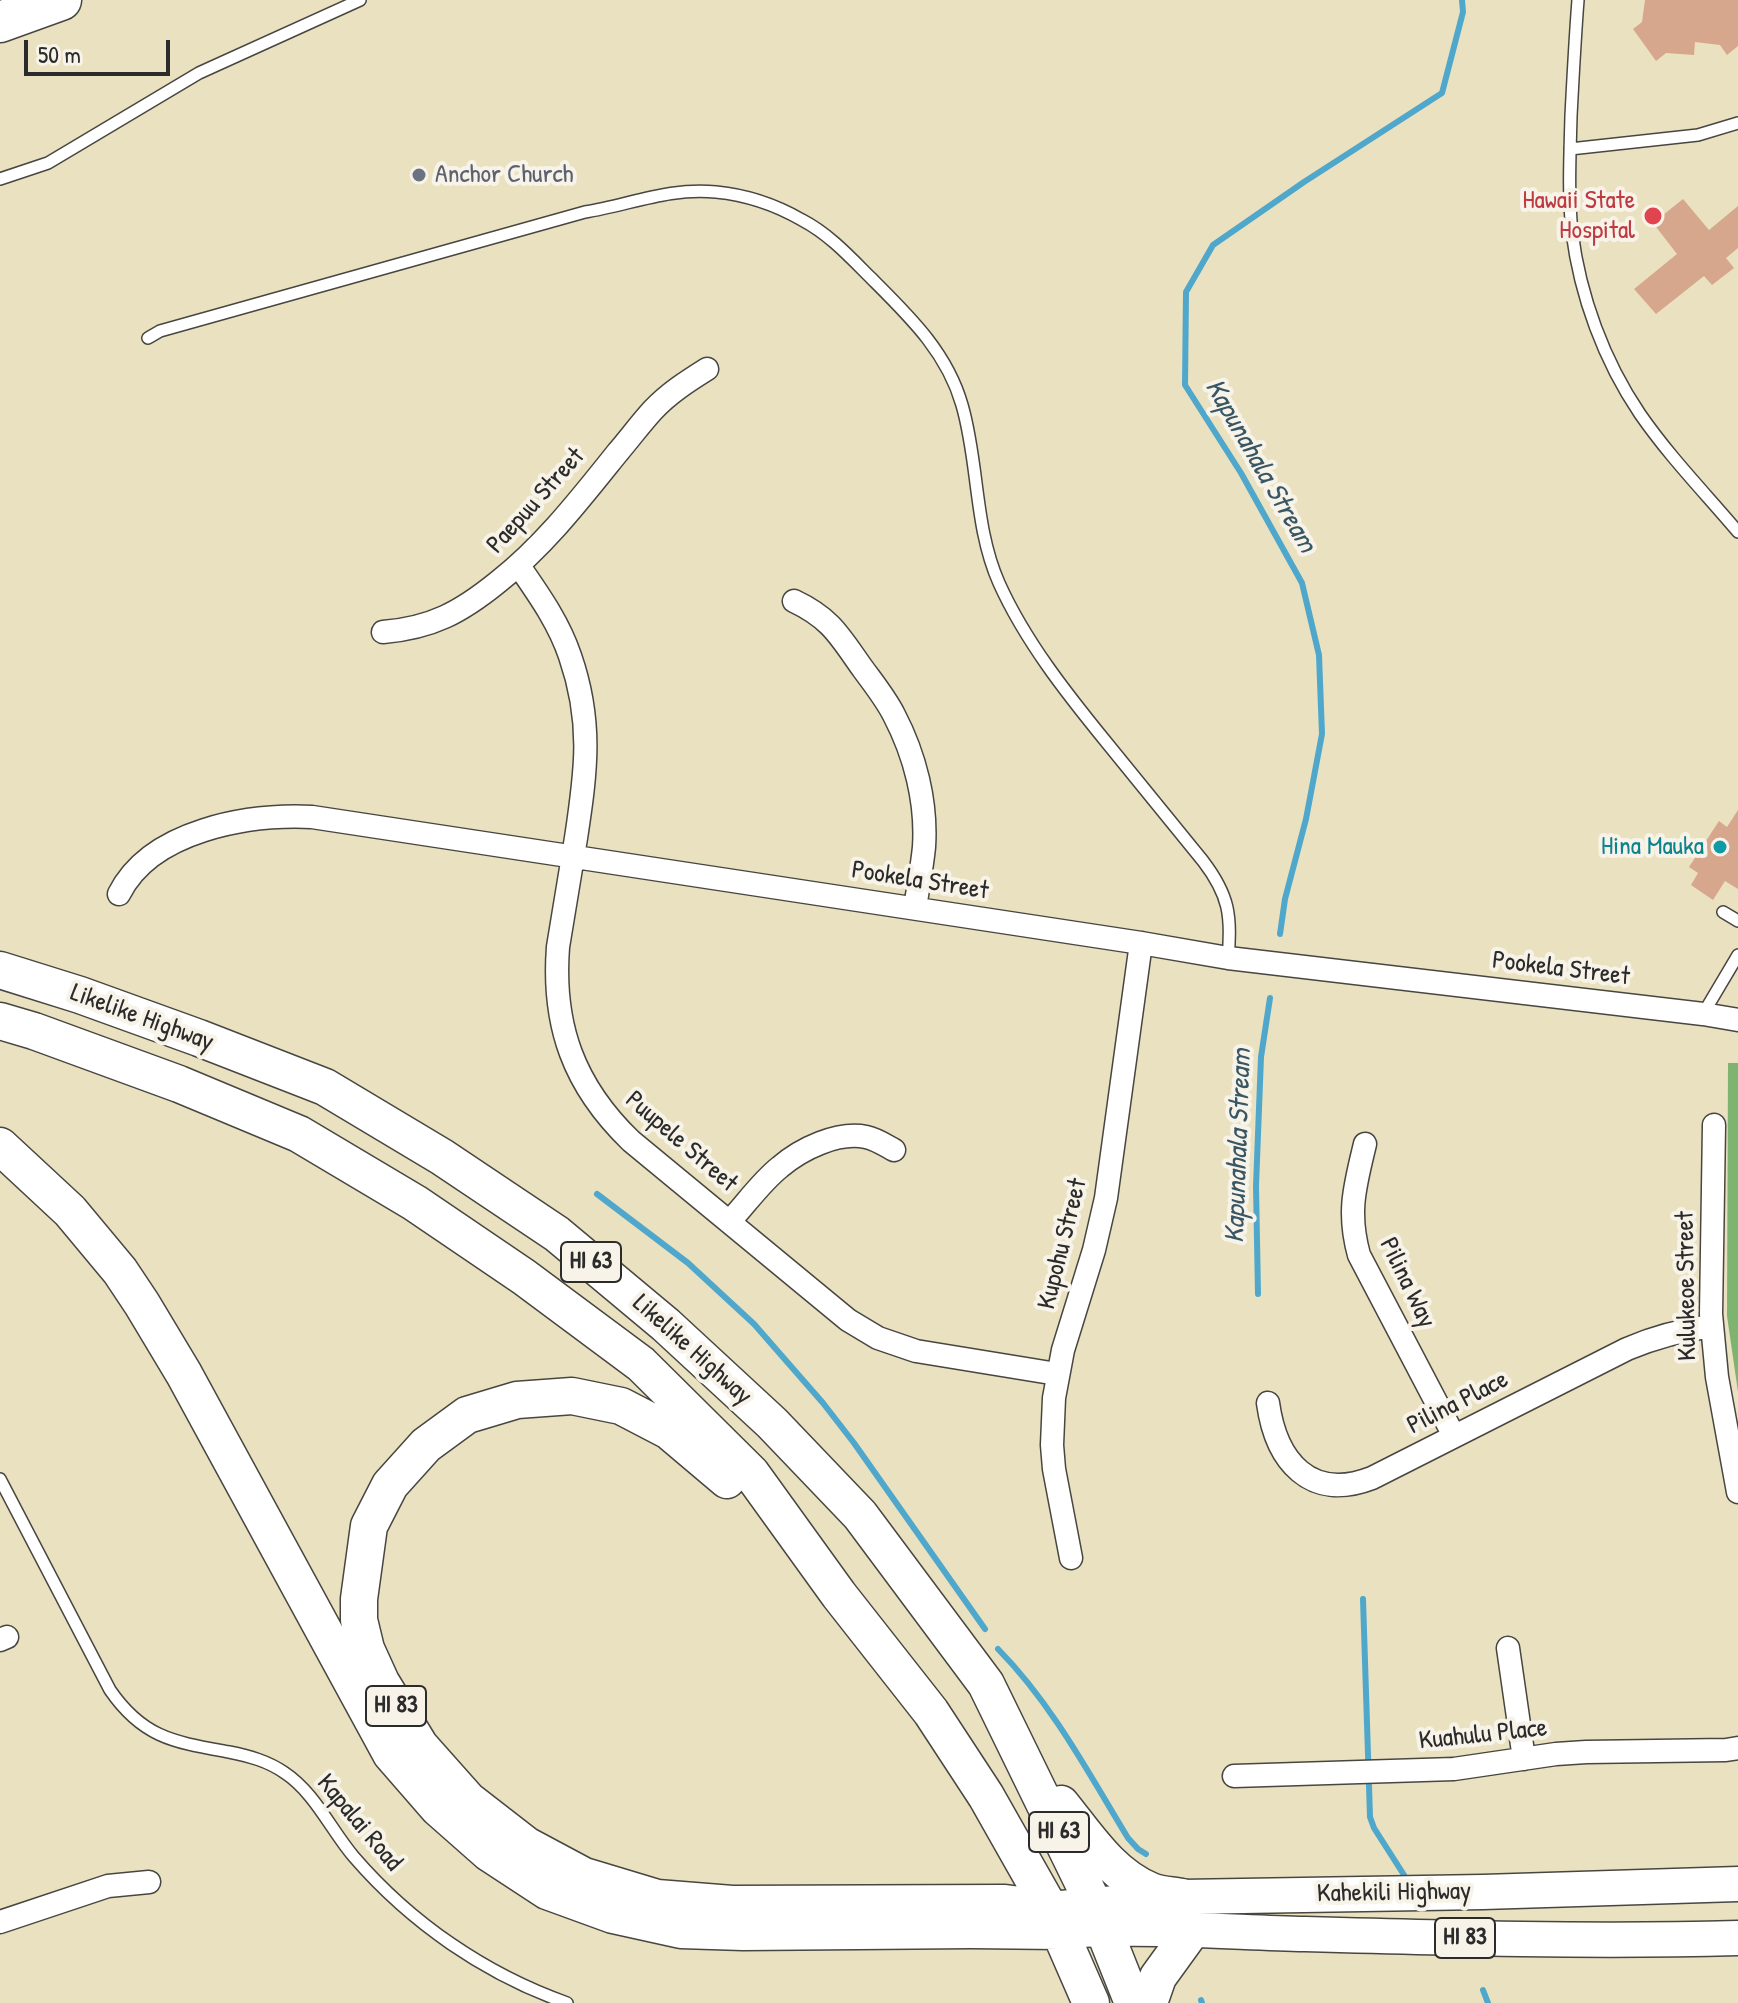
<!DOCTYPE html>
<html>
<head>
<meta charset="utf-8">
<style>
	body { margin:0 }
	#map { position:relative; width:1738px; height:2003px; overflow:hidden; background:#e9e1bf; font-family:"Patrick Hand",sans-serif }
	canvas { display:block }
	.scale { position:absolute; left:24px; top:40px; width:146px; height:36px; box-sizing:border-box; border:4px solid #2b2b2b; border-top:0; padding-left:10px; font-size:24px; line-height:28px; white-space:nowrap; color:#2b2b2b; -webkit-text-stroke:6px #f7f3e8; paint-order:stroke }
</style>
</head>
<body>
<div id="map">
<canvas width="1738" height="2003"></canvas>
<div class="scale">50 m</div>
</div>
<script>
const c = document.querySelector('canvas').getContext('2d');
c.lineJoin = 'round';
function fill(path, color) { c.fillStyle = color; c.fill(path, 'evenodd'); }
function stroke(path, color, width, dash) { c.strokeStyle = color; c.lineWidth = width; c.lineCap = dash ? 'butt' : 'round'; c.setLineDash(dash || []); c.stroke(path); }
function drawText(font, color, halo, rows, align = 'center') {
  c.font = font + ' "Patrick Hand",sans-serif'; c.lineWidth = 8; c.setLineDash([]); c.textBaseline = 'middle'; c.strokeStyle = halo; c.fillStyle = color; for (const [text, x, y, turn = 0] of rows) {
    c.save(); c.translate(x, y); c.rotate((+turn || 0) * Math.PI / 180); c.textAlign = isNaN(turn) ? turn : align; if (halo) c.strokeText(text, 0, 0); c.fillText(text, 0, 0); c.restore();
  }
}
fill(new Path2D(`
	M1728,1063H1738V1392L1727,1316Z`), '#7fb470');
stroke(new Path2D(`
	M1280,934L1285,899L1306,819L1322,734L1319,655L1302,583L1241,473L1185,385L1186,292L1213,245L1304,182L1442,93L1463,12L1462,0
	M597,1194L688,1263L754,1324L823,1403L854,1443L985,1629
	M1258,1294L1256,1186L1261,1057L1270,998
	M1363,1599L1370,1817L1374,1828L1404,1875
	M998,1649C1052,1704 1088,1772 1128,1838L1138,1849L1146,1854
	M1483,1990L1488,2003
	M1201,2000L1202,2003`), '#4fa7cc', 6);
fill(new Path2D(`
	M1645,0H1738V46L1727,55L1720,45L1695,42L1694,55L1666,53L1656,61L1633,29L1642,22Z
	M1683,199L1709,230L1738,206V248L1726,258L1734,268L1712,285L1704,276L1656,314L1634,289L1677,254L1653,223Z
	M1738,810V889L1725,881L1713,900L1691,885L1698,873L1689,867L1719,821L1727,827Z`), '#d6a78c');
const service = new Path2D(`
	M1578,0C1575,39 1573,77 1571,116C1570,155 1568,194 1572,232C1580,296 1604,361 1640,414C1669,456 1705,493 1738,532
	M1570,149L1698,135L1738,123
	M0,179L48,163L199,73L360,0
	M148,338L160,331L585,212C629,205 670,187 716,192C747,195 776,205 802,220C829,234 850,257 871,278C909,316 947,352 962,405C979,463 974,527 999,583C1025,641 1067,694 1107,743C1139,782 1171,822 1203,861C1229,895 1232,916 1228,958
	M1723,912L1738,921
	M1703,1014L1738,955
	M0,1479L110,1690C143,1738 174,1742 229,1752C249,1756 268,1761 285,1773C315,1793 331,1830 354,1857C411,1923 485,1974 567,2003`);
const minor = new Path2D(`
	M519,566C539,595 559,623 570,656C593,722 586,772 576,838C570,875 564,911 558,947C552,1026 574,1086 631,1141L848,1320L878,1338L916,1351L1057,1374
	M794,601C832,619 840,637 863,669C874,684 886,699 894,715C915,755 927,802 924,847C922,867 918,888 915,908
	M383,632C432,628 461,612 498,582C545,545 581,498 618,452C630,438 641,423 653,410C669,393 688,381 707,369
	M119,894C151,830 248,814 312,817L1141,943L1228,958L1703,1014L1738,1020
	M1714,1125L1711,1314L1717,1377L1738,1492
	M1365,1144C1355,1186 1347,1212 1359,1255L1454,1436
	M729,1222C746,1204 761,1182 780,1167C801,1149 838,1131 866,1137C876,1139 885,1145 894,1150
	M1268,1403C1276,1461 1310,1502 1372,1478L1627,1349C1655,1337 1682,1330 1712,1326
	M1071,1558L1054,1469L1052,1445L1054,1398L1063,1350L1094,1250L1106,1198L1141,943
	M0,1640L7,1637
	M1508,1648L1524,1759
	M1234,1776L1454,1769L1556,1754L1586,1752L1726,1750L1738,1748
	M0,1922L108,1886L149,1882`);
const primary = new Path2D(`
	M1050,1909L1182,1897L1483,1892L1738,1884
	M1079,1930C1154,1926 1230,1932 1305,1934C1449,1938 1594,1942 1738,1938`);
const trunk = new Path2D(`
	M0,970L80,995L199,1038L325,1087L442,1157L557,1234L666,1325L772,1423L860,1515L986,1684L1094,1905L1133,2003
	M0,1021L34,1031L179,1084L299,1134L415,1203L524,1277L641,1364L751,1473L839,1595L931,1712L986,1796L1050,1909L1091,2003
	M0,1146L70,1211L120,1271L142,1304L184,1374L391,1754L438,1808L489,1853L547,1891L613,1915L681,1930L743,1932L971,1930L1059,1931
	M727,1480L669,1431L621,1406L572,1396L517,1400L467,1415L426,1445L390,1485L369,1526L359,1599V1620L366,1649L381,1682L420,1746L468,1800L526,1845L584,1876L657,1898L732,1904L1005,1903L1050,1909
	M1061,1804C1087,1836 1111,1875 1151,1891C1160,1895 1172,1895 1182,1897
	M1149,2003L1158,1977L1192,1930`);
const motorway = new Path2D(`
	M0,22L61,0`);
stroke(service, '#484641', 14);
stroke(minor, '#484641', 25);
stroke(primary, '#484641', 37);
stroke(trunk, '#484641', 39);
stroke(motorway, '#484641', 43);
stroke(service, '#fff', 11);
stroke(minor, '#fff', 22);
stroke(primary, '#fff', 34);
stroke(trunk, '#fff', 36);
stroke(motorway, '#fff', 40);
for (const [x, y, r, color] of [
	[419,175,8,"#6b7280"],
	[1653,216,10,"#e0444e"],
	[1720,847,8,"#0f9aa8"]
]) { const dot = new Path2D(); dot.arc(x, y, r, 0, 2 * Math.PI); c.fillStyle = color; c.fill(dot); stroke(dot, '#f7f3e8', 3); }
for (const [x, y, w] of [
	[591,1262,60],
	[396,1706,60],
	[1059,1832,60],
	[1465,1938,60]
]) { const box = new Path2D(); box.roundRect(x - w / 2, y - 20, w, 40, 6); c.fillStyle = '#f7f3e8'; c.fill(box); stroke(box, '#2b2b2b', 2); }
drawText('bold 24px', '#2b2b2b', null, [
	["HI 63",591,1262],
	["HI 83",396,1706],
	["HI 63",1059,1832],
	["HI 83",1465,1938]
]);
drawText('26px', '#5b616d', '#f7f3e8', [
	["Anchor Church",435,175]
], 'left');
drawText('26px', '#be3a42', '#f7f3e8', [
	["Hawaii State",1635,201],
	["Hospital",1635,231]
], 'right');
drawText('26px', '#2b2b2b', '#f7f3e8', [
	["Paepuu Street",536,501,-48],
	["Pookela Street",920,881,9],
	["Pookela Street",1561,969,7],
	["Likelike Highway",142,1018,20],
	["Puupele Street",681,1142,41],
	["Kupohu Street",1063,1244,-76],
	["Pilina Way",1407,1283,64],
	["Kulukeoe Street",1687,1286,-91],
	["Likelike Highway",692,1350,42],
	["Pilina Place",1458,1403,-27],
	["Kuahulu Place",1483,1735,-6],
	["Kapalai Road",359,1823,50],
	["Kahekili Highway",1394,1893,-1]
]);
drawText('26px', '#0d838f', '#f7f3e8', [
	["Hina Mauka",1704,847]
], 'right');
drawText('italic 28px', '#385663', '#f7f3e8', [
	["Kapunahala Stream",1260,466,60],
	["Kapunahala Stream",1239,1146,-88]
]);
</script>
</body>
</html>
